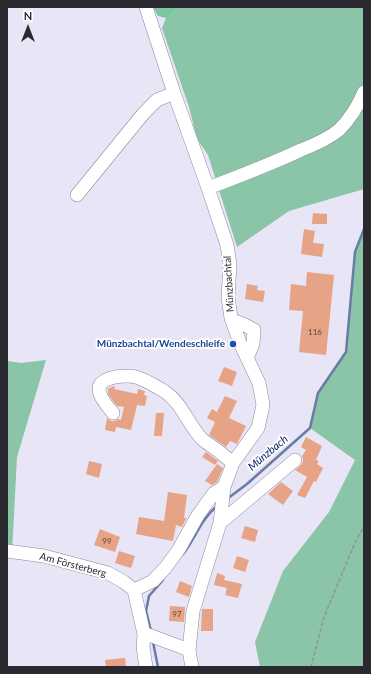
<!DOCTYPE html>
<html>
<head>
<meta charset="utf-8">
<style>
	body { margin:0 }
	#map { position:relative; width:371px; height:674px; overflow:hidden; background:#e7e5f6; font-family:Lato,sans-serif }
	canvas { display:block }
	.frame { position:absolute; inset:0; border:8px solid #2a292f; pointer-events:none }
	.north { position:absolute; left:8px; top:8px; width:40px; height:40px; -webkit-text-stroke:3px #fff; paint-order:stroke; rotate:0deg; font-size:11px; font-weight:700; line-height:16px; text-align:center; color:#2a292f }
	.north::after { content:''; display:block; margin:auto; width:14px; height:18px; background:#2a292f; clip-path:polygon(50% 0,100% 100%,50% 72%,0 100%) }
</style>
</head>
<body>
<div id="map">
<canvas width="371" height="674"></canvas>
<div class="frame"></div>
<div class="north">N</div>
</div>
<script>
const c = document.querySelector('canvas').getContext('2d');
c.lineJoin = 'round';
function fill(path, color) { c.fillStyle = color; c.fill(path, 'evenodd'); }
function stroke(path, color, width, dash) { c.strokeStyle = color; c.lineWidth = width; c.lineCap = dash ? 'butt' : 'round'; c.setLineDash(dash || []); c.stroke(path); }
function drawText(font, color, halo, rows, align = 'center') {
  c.font = font + ' Lato,sans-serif'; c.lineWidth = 4; c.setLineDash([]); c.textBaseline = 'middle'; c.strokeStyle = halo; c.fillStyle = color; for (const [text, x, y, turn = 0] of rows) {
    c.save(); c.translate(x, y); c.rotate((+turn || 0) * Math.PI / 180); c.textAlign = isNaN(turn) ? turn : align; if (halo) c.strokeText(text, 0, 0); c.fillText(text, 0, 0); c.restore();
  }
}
fill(new Path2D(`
	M178,7H364V189L289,211L237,247L208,155L197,139L189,107L162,28L166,18L174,13Z
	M364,229V667H260L255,642L283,571L329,512L355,460L310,428L318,393L346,352L355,252Z
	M46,360L17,457L12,552H7V361L21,363Z`), '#8ac5a7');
fill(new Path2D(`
	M153,7H178L174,13L166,18L158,16Z`), '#7dc6a2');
stroke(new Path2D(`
	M227,499L247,484L310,428L318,393L346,352L355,252L364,229
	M183,554C195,539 201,519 217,506
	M151,631L146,611L149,596L163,580
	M153,642L158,667`), '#687ca6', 2.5);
fill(new Path2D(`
	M313,213L327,214V224H312Z
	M304,229L315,231L313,243L324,244L322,257L301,254Z
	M307,272L334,275L326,355L299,352L303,311L289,310L291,284L306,286Z
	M247,284L258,286L257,290L265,291L263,302L245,299Z
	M224,367L237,372L232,386L218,381Z
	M113,386L115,387L114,389L137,394L138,389L145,391L144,395L147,396L145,406L137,405L131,430L116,427L115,432L105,430L107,418L111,421H114L118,419L121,420L124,407L117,406L108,394V389Z
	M225,396L237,401L229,418L246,426L237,444L230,441L226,447L209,435L215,422L207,418L212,409L217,412Z
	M156,413H164L162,436H154Z
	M306,437L322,446L316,460L319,461L317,464L323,468L316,482L314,481L305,498L297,495L307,477L295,470L300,466L303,462V459L302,456L306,450L301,447Z
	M206,452L218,461L215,465L202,457Z
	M89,461L102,464L99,478L86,474Z
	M217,464L223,468L217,482L212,485L205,481Z
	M281,482L293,491L283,505L268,494Z
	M168,492L187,495L184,518H187L186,519L182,527L176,525L173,541L136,534L139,517L164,521Z
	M245,526L258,530L255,542L241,538Z
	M100,529L120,537L115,552L94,545Z
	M119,551L135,556L131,568L115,563Z
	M237,556L249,560L245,572L233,568Z
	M217,573L225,576L224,580L242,584L238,598L225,595L227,588L214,585Z
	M180,581L192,586L189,597L176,592Z
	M170,606L185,607L184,622L169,621Z
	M202,609H213V631H201Z
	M125,658L126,667H106L105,660Z`), '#e6a385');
const minor = new Path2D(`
	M146,7L174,93L208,188L227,245L230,264L228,297L231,318L240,343L259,383L263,405L258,428L233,463L224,487L220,523L197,598L193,611L189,650L192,667
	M208,188C240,176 271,164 301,150C314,145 328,139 339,130C350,119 358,106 364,92
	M77,195L143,114L157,100L174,93
	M232,320L243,324L254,330L253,344L247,358
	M113,413C101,399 88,383 115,377C122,376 129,375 136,377C146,380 155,386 164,391C183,404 187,423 202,439C206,443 212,446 217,450C222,454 228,459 233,463
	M220,523L295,460
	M7,551L44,556L108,573L124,582L134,590
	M134,590L153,581L166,567L179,549L198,515L214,493L224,487
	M134,590L144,634L143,647L146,667
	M144,634L149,635L189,650`);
stroke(minor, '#898797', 14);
stroke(new Path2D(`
	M311,667L324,617L354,545L364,526`), '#93919d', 1.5, [4, 2]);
stroke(minor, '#fff', 13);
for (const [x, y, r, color] of [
	[233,344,4,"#1a4fb4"]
]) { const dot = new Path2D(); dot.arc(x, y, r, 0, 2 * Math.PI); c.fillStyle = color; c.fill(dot); stroke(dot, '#fff', 1.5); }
drawText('8px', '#594844', null, [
	["116",315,332],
	["99",107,541],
	["97",177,614]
]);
drawText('10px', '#2a292f', '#fff', [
	["Münzbachtal",229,284,-93],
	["Am Försterberg",73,565,15]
]);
drawText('bold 10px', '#164399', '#fff', [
	["Münzbachtal/Wendeschleife",225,344]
], 'right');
drawText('italic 11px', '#072466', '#fff', [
	["Münzbach",268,453,-40]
]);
</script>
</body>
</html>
